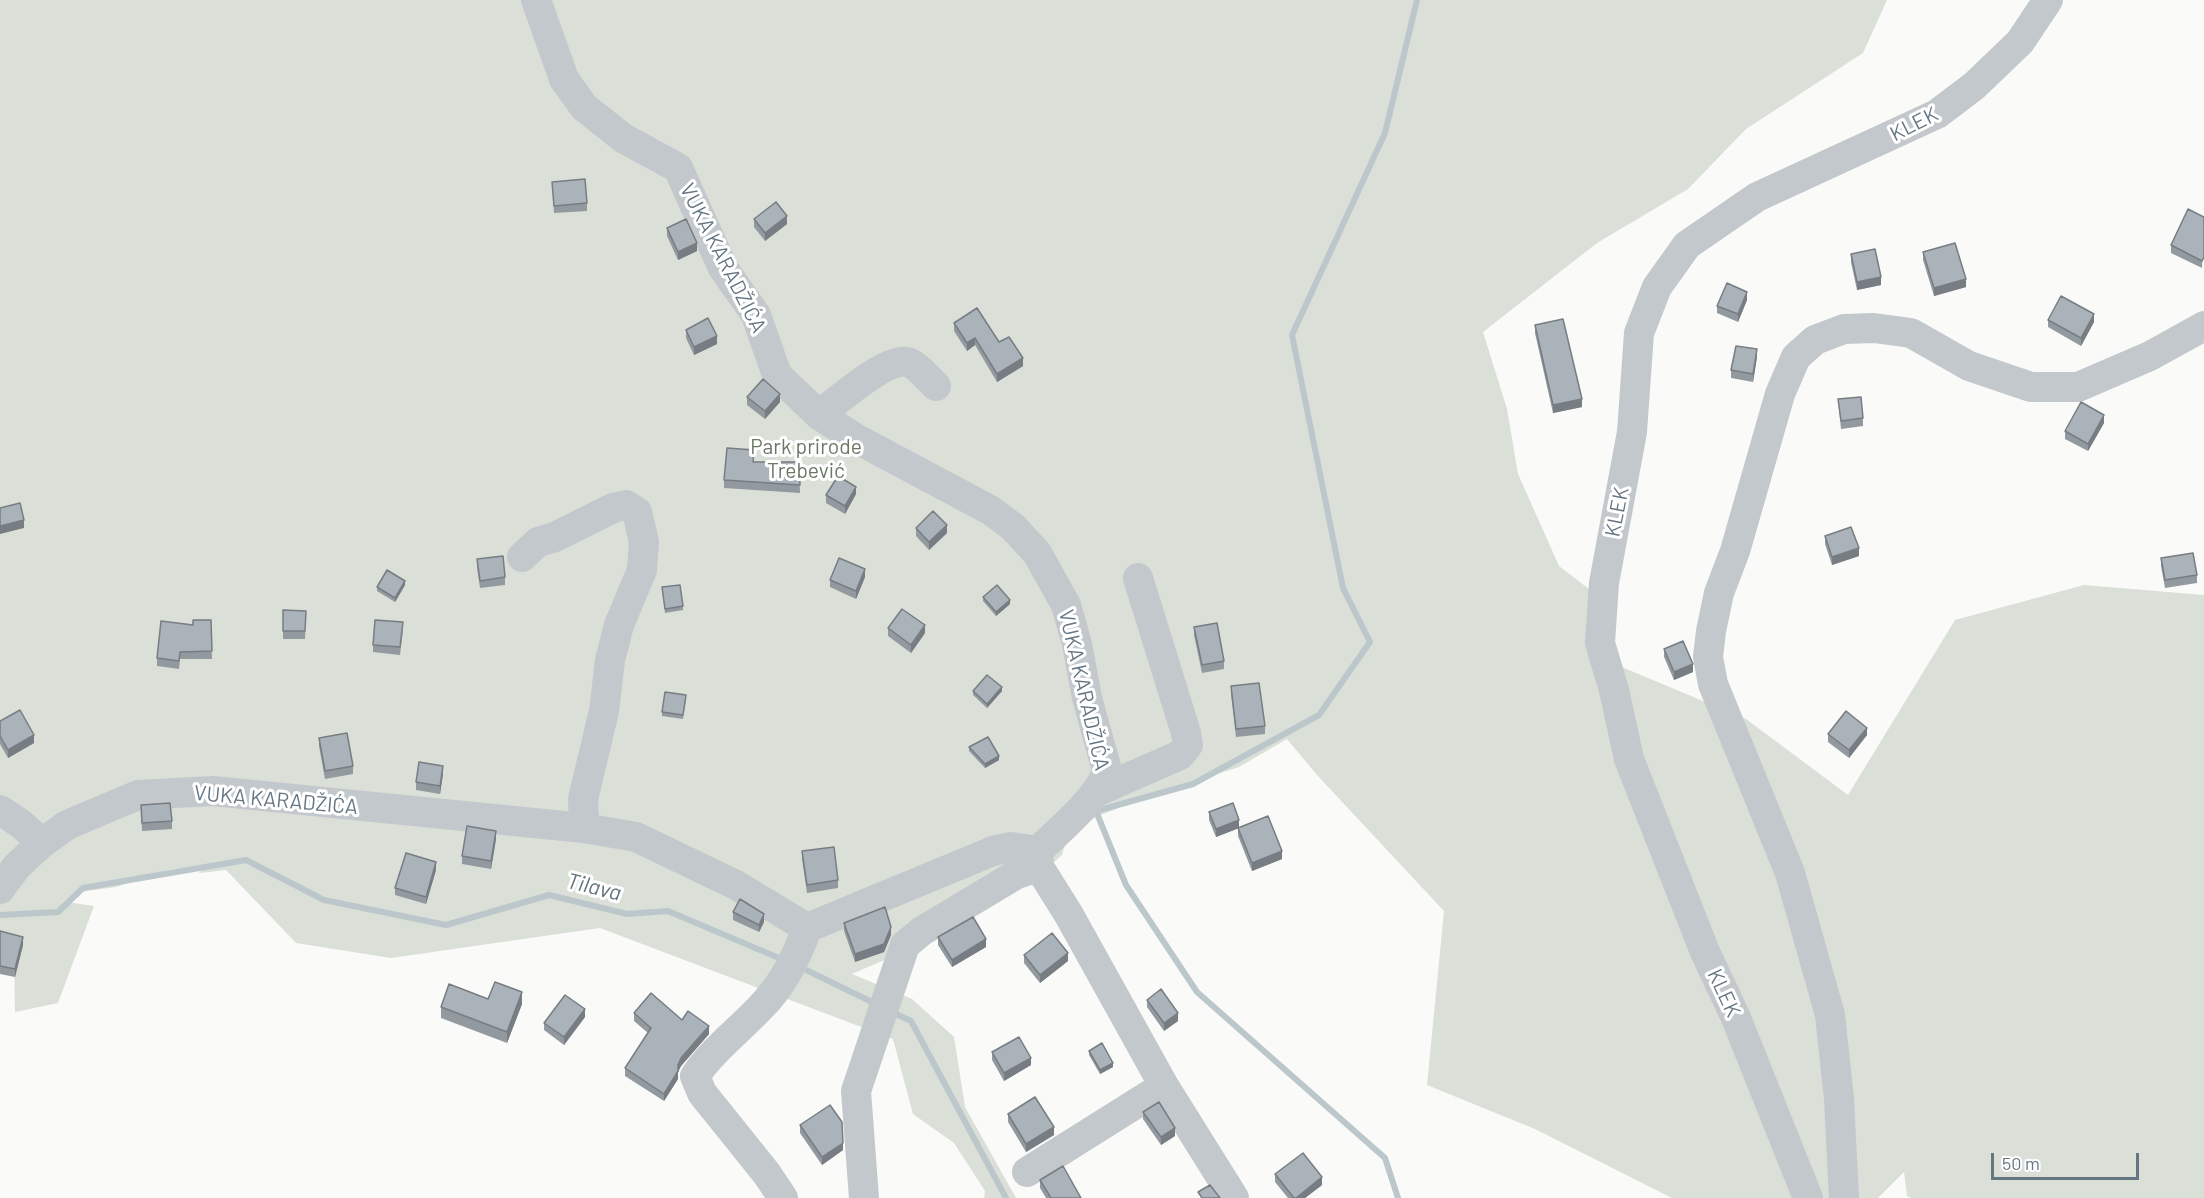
<!DOCTYPE html>
<html>
<head>
<meta charset="utf-8">
<style>
	body { margin:0 }
	#map { position:relative; width:2204px; height:1198px; overflow:hidden; background:#fafaf8; font-family:Barlow,sans-serif }
	canvas { display:block }
	.scale { position:absolute; left:1991px; top:1153px; width:148px; height:27px; box-sizing:border-box; border:3px solid #657683; border-top:0; padding-left:8px; font-size:18px; line-height:21px; white-space:nowrap; color:#657683; -webkit-text-stroke:4px #fff; paint-order:stroke }
</style>
</head>
<body>
<div id="map">
<canvas width="2204" height="1198"></canvas>
<div class="scale">50 m</div>
</div>
<script>
const c = document.querySelector('canvas').getContext('2d');
c.lineJoin = 'round';
function fill(path, color) { c.fillStyle = color; c.fill(path, 'evenodd'); }
function stroke(path, color, width, dash) { c.strokeStyle = color; c.lineWidth = width; c.lineCap = dash ? 'butt' : 'round'; c.setLineDash(dash || []); c.stroke(path); }
function drawText(font, color, halo, rows, align = 'center') {
  c.font = font + ' Barlow,sans-serif'; c.lineWidth = 6; c.setLineDash([]); c.textBaseline = 'middle'; c.strokeStyle = halo; c.fillStyle = color; for (const [text, x, y, turn = 0] of rows) {
    c.save(); c.translate(x, y); c.rotate((+turn || 0) * Math.PI / 180); c.textAlign = isNaN(turn) ? turn : align; if (halo) c.strokeText(text, 0, 0); c.fillText(text, 0, 0); c.restore();
  }
}
fill(new Path2D(`
	M0,0H1887L1863,53L1746,129L1688,189L1597,243L1483,332L1507,409L1518,474L1559,566L1606,602L1617,665L1746,719L1848,795L1955,620L2084,585L2204,595V1198H1911L1907,1196L1904,1172L1878,1198H1672L1535,1129L1427,1085L1444,911L1317,775L1287,739L1239,767L1144,798L1098,816L1082,825L1066,841L1062,855L1052,864L914,947L852,974L912,999L954,1037L965,1107L1016,1198H984L985,1191L954,1143L913,1114L893,1039L600,928L391,958L296,943L226,870L199,873L207,865L168,870L116,887L79,892L67,902L94,906L58,1003L15,1012L14,939H0Z`), '#dadfd7');
stroke(new Path2D(`
	M0,915L58,912L83,888L246,860L324,900L446,925L549,895L627,914L668,911L786,961
	M800,967L878,1005
	M892,1012L911,1021L1006,1198
	M1398,1198L1385,1158L1197,992L1126,885L1096,811L1193,784L1319,715L1370,642L1343,588L1292,335L1385,133L1417,0`), '#bbc7cb', 6);
stroke(new Path2D(`
	M536,0L564,79L584,107L623,138L678,168L723,268L756,315L777,375L819,415L855,438L990,510L1013,527L1037,553L1066,605L1077,644L1087,698L1107,770C1102,795 1057,832 1038,851
	M819,415C836,402 885,358 907,362C917,364 928,379 936,386
	M522,557L538,542L555,537L613,508L626,505L637,512L644,542L642,570L619,625L610,660L604,711L583,799L584,828
	M1096,792L1180,755L1188,745L1186,733L1138,578
	M0,810L21,824L42,843
	M0,889L17,866L42,843L67,825L138,795L213,791L584,828L636,837L736,885L807,928L993,851L1011,847L1038,851L1039,867L1069,915L1164,1086L1234,1198
	M1027,1172L1164,1086
	M783,1198L767,1174L702,1093L695,1076C713,1050 738,1031 760,1008C782,986 797,957 807,928
	M864,1198L856,1091L905,945L922,931L1017,874L1039,867
	M1808,1198L1736,1018L1705,952L1629,759L1614,690L1600,643L1604,583L1632,432L1639,333L1657,287L1687,245L1757,197L1937,114L1974,86L2020,42L2048,0
	M1844,1198L1839,1099L1830,1015L1790,873L1713,684L1708,657L1711,631L1719,593L1735,551L1780,394L1796,357L1815,340L1844,329L1874,328L1911,333L1969,366L2031,387H2078L2150,356L2204,326`), '#c3c8cc', 30);
fill(new Path2D(`
	M552,182L587,203V211L554,213Z
	M2204,217L2202,268L2171,253V245Z
	M754,219L787,224L765,241L754,227Z
	M667,228L697,251L678,260L667,236Z
	M1923,252L1966,287L1934,296L1923,260Z
	M1851,254L1881,285L1857,290L1851,262Z
	M1747,300L1738,322L1717,313V306Z
	M2048,320L2094,322L2081,346L2048,327Z
	M954,323L999,342L1023,366L997,382L975,345L967,351L954,331Z
	M1535,325L1582,407L1553,413L1535,333Z
	M686,330L717,344L694,355L686,338Z
	M1757,357L1753,382L1731,378V370Z
	M747,397L780,402L765,419L747,405Z
	M1838,399L1863,418V426L1841,429Z
	M2104,423L2088,451L2065,439V431Z
	M754,462H799L800,493L724,488V480Z
	M856,494L845,514L826,503V495Z
	M916,528L947,533L929,550L916,536Z
	M1825,536L1859,556L1832,565L1825,544Z
	M2161,558L2197,575V583L2165,588L2161,566Z
	M477,559L505,577V585L480,588L477,567Z
	M865,577L856,599L830,587V580Z
	M405,585L395,602L377,591V587Z
	M662,587L683,606V610L665,613Z
	M983,597L1010,604L996,616L983,601Z
	M283,610L306,611L305,639H283Z
	M211,620L212,659H180L179,669L157,666V658L193,625Z
	M1194,627L1224,661V669L1202,673L1194,635Z
	M888,628L925,633L911,653L888,636Z
	M403,630L400,655L373,652V645Z
	M1664,649L1693,672L1674,680L1664,657Z
	M1231,686L1265,726V734L1236,737L1231,694Z
	M973,691H1002L987,708L973,695Z
	M686,699L683,719L662,716V712Z
	M0,721L34,743L8,758L0,744Z
	M1828,734L1867,735L1849,758L1828,742Z
	M319,738L353,766V774L325,779L319,746Z
	M969,747L999,760L985,768L969,751Z
	M443,774L440,794L416,790V782Z
	M141,805L172,821V829L142,831Z
	M1209,812L1239,828L1216,837L1209,820Z
	M1238,828L1282,859L1252,871L1238,836Z
	M496,839L491,869L462,864V856Z
	M802,851L838,880V888L807,893L802,859Z
	M436,870L426,904L395,895V888Z
	M733,912L764,922L759,932L733,920Z
	M844,923L891,935L884,952L855,962L844,931Z
	M0,931L23,945L15,977L0,974Z
	M938,937L986,947L952,967L938,945Z
	M1024,955L1068,961L1040,983L1024,963Z
	M488,999L522,1004L507,1043L441,1018V1007Z
	M1147,1000L1178,1021L1164,1031L1147,1007Z
	M634,1013L682,1020L709,1034L681,1066L678,1072V1079L664,1101L625,1076V1068L648,1033L634,1021Z
	M585,1017L564,1045L544,1030V1023Z
	M1089,1051L1113,1067L1100,1074L1089,1055Z
	M992,1052L1031,1065L1004,1081L992,1060Z
	M1143,1112L1175,1136L1161,1145L1143,1119Z
	M1008,1114L1054,1135L1026,1152L1008,1122Z
	M800,1125L843,1150L822,1165L800,1133Z
	M1275,1174L1322,1185L1305,1198H1288L1275,1182Z
	M1040,1180L1081,1198H1046L1040,1188Z`), '#929a9f');
fill(new Path2D(`
	M787,216V224L765,241V233Z
	M697,243V251L678,260V252Z
	M1881,277V285L1857,290V282Z
	M1966,279V287L1934,296V288Z
	M1747,292V300L1738,322V314Z
	M2094,314V322L2081,346V338Z
	M717,336V344L694,355V347Z
	M975,338V345L967,351V343Z
	M1757,349V357L1753,382V374Z
	M1023,358V366L997,382V374Z
	M780,394V402L765,419V411Z
	M1582,399V407L1553,413V405Z
	M2104,415V423L2088,451V444Z
	M856,487V494L845,514V506Z
	M24,520V528L0,534V526Z
	M947,525V533L929,550V542Z
	M1859,548V556L1832,565V557Z
	M865,569V577L856,599V591Z
	M405,581V585L395,602V598Z
	M1010,600V604L996,616V612Z
	M925,625V633L911,653V645Z
	M1693,664V672L1674,680V672Z
	M1002,687V691L987,708V704Z
	M1867,728V735L1849,758V750Z
	M34,735V743L8,758V750Z
	M999,756V760L985,768V764Z
	M443,766V774L440,794V786Z
	M1239,820V828L1216,837V829Z
	M496,831V839L491,869V861Z
	M1282,851V859L1252,871V863Z
	M436,862V870L426,904V897Z
	M764,914V922L759,932V925Z
	M891,927V935L884,952L855,962V954Z
	M23,937V945L15,977V969Z
	M986,939V947L952,967V960Z
	M1068,953V961L1040,983V975Z
	M522,992V1004L507,1043V1032Z
	M585,1009V1017L564,1045V1037Z
	M1178,1013V1021L1164,1031V1023Z
	M709,1026V1034L681,1066L678,1072V1079L664,1101V1094L681,1058Z
	M1031,1058V1065L1004,1081V1073Z
	M1113,1063V1067L1100,1074V1070Z
	M1054,1127V1135L1026,1152V1144Z
	M1175,1128V1136L1161,1145V1137Z
	M843,1143V1150L822,1165V1157Z
	M1322,1177V1185L1305,1198H1296Z`), '#777d82');
const building = new Path2D(`
	M585,179L587,203L554,206L552,182Z
	M776,202L787,216L765,233L754,219Z
	M2188,209L2204,217V257L2202,261L2171,245Z
	M686,219L697,243L678,252L667,228Z
	M1955,243L1966,279L1934,288L1923,252Z
	M1875,249L1881,277L1857,282L1851,254Z
	M1727,283L1747,292L1738,314L1717,306Z
	M2061,296L2094,314L2081,338L2048,320Z
	M977,308L999,342L1009,337L1023,358L997,374L975,338L967,343L954,323Z
	M708,318L717,336L694,347L686,330Z
	M1563,319L1582,399L1553,405L1535,325Z
	M1736,346L1757,349L1753,374L1731,370Z
	M763,379L780,394L765,411L747,397Z
	M1861,397L1863,418L1841,421L1838,399Z
	M2081,402L2104,415L2088,444L2065,431Z
	M727,448L754,450L753,462H799L800,485L724,480Z
	M838,476L856,487L845,506L826,495Z
	M20,503L24,520L0,526V508Z
	M933,511L947,525L929,542L916,528Z
	M1851,527L1859,548L1832,557L1825,536Z
	M2193,553L2197,575L2165,580L2161,558Z
	M503,556L505,577L480,581L477,559Z
	M839,558L865,569L856,591L830,580Z
	M387,570L405,581L395,598L377,587Z
	M680,585L683,606L665,609L662,587Z
	M997,585L1010,600L996,612L983,597Z
	M902,609L925,625L911,645L888,628Z
	M283,610L306,611L305,631H283Z
	M193,620H211L212,651L180,652L179,661L157,658L161,621L193,625Z
	M375,620L403,622L400,647L373,645Z
	M1217,623L1224,661L1202,665L1194,627Z
	M1683,641L1693,664L1674,672L1664,649Z
	M987,675L1002,687L987,704L973,691Z
	M1259,683L1265,726L1236,729L1231,686Z
	M665,692L686,695L683,715L662,712Z
	M20,710L34,735L8,750L0,736V721Z
	M1846,711L1867,728L1849,750L1828,734Z
	M347,733L353,766L325,771L319,738Z
	M988,737L999,756L985,764L969,747Z
	M419,762L443,766L440,786L416,782Z
	M170,803L172,821L142,823L141,805Z
	M1233,803L1239,820L1216,829L1209,812Z
	M1268,816L1282,851L1252,863L1238,828Z
	M467,826L496,831L491,861L462,856Z
	M834,847L838,880L807,885L802,851Z
	M406,853L436,862L426,897L395,888Z
	M740,899L764,914L759,925L733,912Z
	M885,907L891,927L884,944L855,954L844,923Z
	M973,917L986,939L952,960L938,937Z
	M0,931L23,937L15,969L0,966Z
	M1052,933L1068,953L1040,975L1024,955Z
	M495,982L522,992L507,1032L441,1007L449,984L488,999Z
	M1161,989L1178,1013L1164,1023L1147,1000Z
	M651,993L682,1020L688,1011L709,1026L681,1058L678,1065V1071L664,1094L625,1068L651,1028L634,1013Z
	M565,995L585,1009L564,1037L544,1023Z
	M1019,1037L1031,1058L1004,1073L992,1052Z
	M1102,1043L1113,1063L1100,1070L1089,1051Z
	M1035,1097L1054,1127L1026,1144L1008,1114Z
	M1159,1102L1175,1128L1161,1137L1143,1112Z
	M830,1105L842,1122L843,1143L822,1157L800,1125Z
	M1303,1153L1322,1177L1296,1198H1294L1275,1174Z
	M1063,1166L1081,1198H1051L1040,1180Z
	M1210,1185L1220,1198H1202L1198,1192Z`);
fill(building, '#aab3b9');
stroke(building, '#777d82', 1.5);
drawText('21px', '#657683', '#fff', [
	["KLEK",1914,124,-27],
	["VUKA KARADŽIĆA",723,258,63],
	["KLEK",1617,512,-79],
	["VUKA KARADŽIĆA",1084,690,77],
	["VUKA KARADŽIĆA",276,800,5],
	["KLEK",1724,993,65]
]);
drawText('21px', '#687a64', '#fff', [
	["Park prirode",806,447],
	["Trebević",806,471]
]);
drawText('italic 22px', '#60757c', '#fff', [
	["Tilava",594,887,14]
]);
</script>
</body>
</html>
